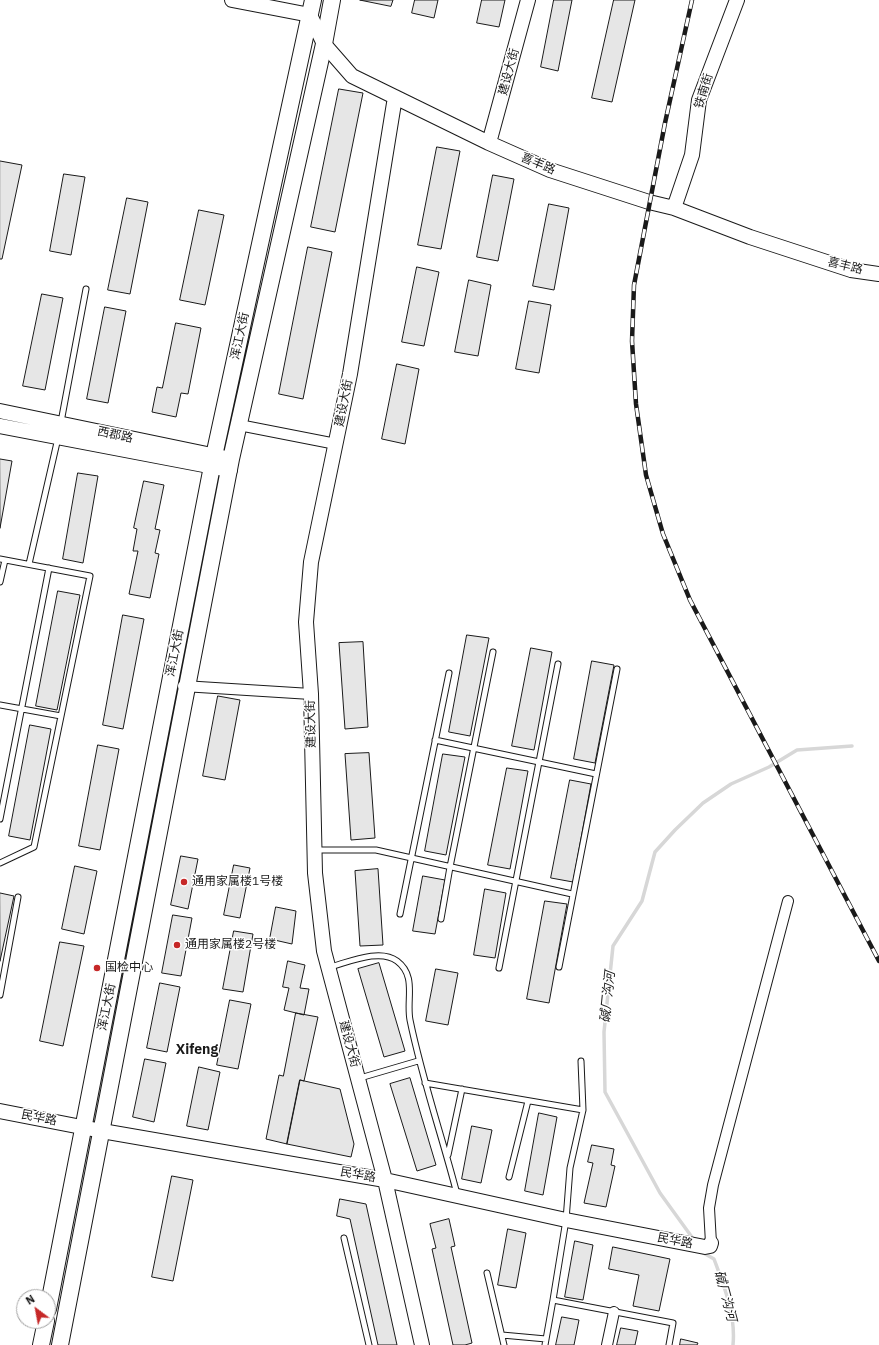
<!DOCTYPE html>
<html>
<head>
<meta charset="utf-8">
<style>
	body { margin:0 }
	#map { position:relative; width:879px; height:1345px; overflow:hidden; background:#fff; font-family:"IBM Plex Sans",sans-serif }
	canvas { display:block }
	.north { position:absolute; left:16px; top:1289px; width:40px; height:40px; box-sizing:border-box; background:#fff; border:1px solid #a3a3a3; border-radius:50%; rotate:328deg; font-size:11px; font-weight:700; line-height:16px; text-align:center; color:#1a1a1a }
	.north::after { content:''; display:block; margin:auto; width:14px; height:18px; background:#c62828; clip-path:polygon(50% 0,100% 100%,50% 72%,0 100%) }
</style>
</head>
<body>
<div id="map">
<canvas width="879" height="1345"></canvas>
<div class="north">N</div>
</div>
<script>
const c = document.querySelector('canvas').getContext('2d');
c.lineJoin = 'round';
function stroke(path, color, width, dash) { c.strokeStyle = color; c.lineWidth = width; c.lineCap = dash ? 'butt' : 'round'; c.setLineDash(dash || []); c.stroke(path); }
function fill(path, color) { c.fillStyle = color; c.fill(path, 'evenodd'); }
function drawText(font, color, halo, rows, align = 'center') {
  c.font = font + ' "IBM Plex Sans","Noto Sans SC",sans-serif'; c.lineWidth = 3; c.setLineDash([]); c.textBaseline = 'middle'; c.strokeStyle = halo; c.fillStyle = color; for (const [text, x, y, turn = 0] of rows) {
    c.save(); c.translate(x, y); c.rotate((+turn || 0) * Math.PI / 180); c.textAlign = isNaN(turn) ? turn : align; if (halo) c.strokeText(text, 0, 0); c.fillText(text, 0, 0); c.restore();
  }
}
stroke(new Path2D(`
	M694,1240L660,1193L605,1092L604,1032L613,946L642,901L655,852L675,830L703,803L731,784L769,767L797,750L852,746
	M700,1251L714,1259C724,1286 736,1315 733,1345`), '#d7d7d7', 3.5);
const building = new Path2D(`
	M360,0H393L391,6Z
	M415,0H438L434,18L412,13Z
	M482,0H505L499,27L477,23Z
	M554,0H572L558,71L541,67Z
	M614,0H635L612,102L592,98Z
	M339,89L363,93L335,232L311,227Z
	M437,147L460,151L441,249L418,245Z
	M0,161L22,165L2,259H0Z
	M64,174L85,177L71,255L50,251Z
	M493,175L514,179L498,261L477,257Z
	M127,198L148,202L130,294L108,290Z
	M549,204L569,208L554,290L533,286Z
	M199,210L224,215L205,305L180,300Z
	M308,247L332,252L303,399L279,394Z
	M417,267L439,272L424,346L402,342Z
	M469,280L491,285L478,356L455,352Z
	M42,294L63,298L45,390L23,386Z
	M529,301L551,305L539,373L516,369Z
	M105,307L126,311L108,403L87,399Z
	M176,323L201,328L188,394L181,393L176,417L152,412L157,387L162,388Z
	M397,364L419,369L405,444L382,439Z
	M0,459L12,461L0,528Z
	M78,473L98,476L83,563L63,559Z
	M144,481L164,485L155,529L160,530L155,553L159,554L150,598L129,594L138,551H133L137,529L134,528Z
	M58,591L80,595L57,710L36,706Z
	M123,615L144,619L123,729L103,725Z
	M467,635L489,638L470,736L449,732Z
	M363,642L368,727L345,729L339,643Z
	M531,648L552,652L534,750L512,746Z
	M592,661L614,665L595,763L574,759Z
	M218,696L240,700L225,780L203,776Z
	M30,725L51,729L30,840L9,836Z
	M98,745L119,749L100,850L79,846Z
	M369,753L375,838L351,840L345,754Z
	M443,754L465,757L446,855L425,851Z
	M507,768L528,771L510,869L488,865Z
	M570,780L591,784L573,882L551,878Z
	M181,856L198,859L188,909L171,905Z
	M234,865L250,868L240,918L224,915Z
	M75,866L97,871L84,934L62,929Z
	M378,869L383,945L360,946L355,871Z
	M423,876L445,880L435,934L413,931Z
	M485,889L506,893L495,958L474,955Z
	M0,893L14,896L0,961Z
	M545,901L567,904L549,1003L527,999Z
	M276,907L296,911L292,944L270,939Z
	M173,915L192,918L181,976L162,973Z
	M234,931L253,934L243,992L223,989Z
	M60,942L84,946L63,1046L40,1041Z
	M288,961L305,965L300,988L309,989L304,1015L284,1010L289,988L283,987Z
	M379,963L405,1051L384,1057L358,969Z
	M436,969L458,973L448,1025L426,1021Z
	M160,983L180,987L167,1052L147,1048Z
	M230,1000L251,1004L238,1069L217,1065Z
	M296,1013L318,1017L304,1081L300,1080L287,1144L266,1139L279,1075L283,1076Z
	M145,1059L166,1063L154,1122L133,1117Z
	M199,1067L220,1072L208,1130L187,1126Z
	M410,1078L436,1165L417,1171L390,1084Z
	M300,1080L340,1089L354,1144L351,1157L287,1144Z
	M539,1113L557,1117L543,1195L525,1191Z
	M472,1126L492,1130L481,1183L462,1179Z
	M592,1145L614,1149L611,1165L615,1166L606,1207L584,1203L593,1163L588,1162Z
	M172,1176L193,1180L173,1281L152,1277Z
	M340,1199L366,1204L397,1345H378L350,1219L337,1216Z
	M449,1219L455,1246L451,1247L472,1343L465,1345H453L432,1249L436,1248L430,1224Z
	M508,1229L526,1233L516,1288L498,1285Z
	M575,1241L593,1245L583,1300L565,1297Z
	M613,1247L670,1259L659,1311L633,1306L639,1275L609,1269Z
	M562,1317L579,1320L574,1345H556Z
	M621,1328L638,1331L635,1345H617Z
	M681,1339L698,1343L697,1345H680Z`);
fill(building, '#e6e6e6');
stroke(building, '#1a1a1a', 1);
const lane = new Path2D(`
	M61,422L86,289
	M0,559L90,576L34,847L0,863
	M29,564L58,438
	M0,582L5,560
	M0,705L61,716
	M435,740L596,774
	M0,819L49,568
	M315,850H376L572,894
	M400,914L449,673
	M441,919L450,867L493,652
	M330,967C349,962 380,948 397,961C417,976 406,999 410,1020C422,1079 442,1136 457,1194
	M559,967L617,669
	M499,968L558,664
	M0,995L18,897
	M581,1061L583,1110
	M360,1078L418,1061
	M425,1083L583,1110L570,1168L566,1220L553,1300
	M448,1155L462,1089
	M509,1177L528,1101
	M344,1238L369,1345
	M487,1273L504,1345
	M502,1335L546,1339
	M545,1345L553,1300L673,1323L669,1345`);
const street = new Path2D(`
	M239,425L336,444
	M183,686L311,694
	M711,1243L709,1208L713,1185L788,901
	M607,1345L614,1312`);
const secondary = new Path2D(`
	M232,0L310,15L324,44L352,76L489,143L550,170L649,202L674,208L750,237L851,270L879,274
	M395,97L350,374L311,562L306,622L311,694L315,873L324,951L385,1180L422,1345
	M489,143L528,0
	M674,208L692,155L699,100L737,0
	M0,411L231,459
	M0,426L230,470
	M0,1111L102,1131L385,1180L566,1220L705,1247L710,1246L711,1243`);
const primary = new Path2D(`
	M48,1309L214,456L313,0
	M41,1345L46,1321
	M60,1345L231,459L324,44L332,0`);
stroke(lane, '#1a1a1a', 7);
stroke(street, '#1a1a1a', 12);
stroke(secondary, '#1a1a1a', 16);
stroke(primary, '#1a1a1a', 18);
stroke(lane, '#fff', 5);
stroke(street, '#fff', 10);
stroke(secondary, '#fff', 14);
stroke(primary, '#fff', 16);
const rail = new Path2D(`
	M692,0L665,123L634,285L632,341L636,404L646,475L663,534L690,600L879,961`);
stroke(rail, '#1a1a1a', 4.5);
stroke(rail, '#fff', 3, [9]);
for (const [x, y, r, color] of [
	[184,882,4,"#c62828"],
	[177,945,4,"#c62828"],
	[97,968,4,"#c62828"]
]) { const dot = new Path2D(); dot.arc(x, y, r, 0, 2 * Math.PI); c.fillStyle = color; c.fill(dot); stroke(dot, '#fff', 1.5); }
drawText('12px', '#1a1a1a', '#fff', [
	["建设大街",509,72,-75],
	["铁南街",704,91,-73],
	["喜丰路",538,164,23],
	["喜丰路",845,266,14],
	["浑江大街",240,336,-78],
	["建设大街",344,403,-79],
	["西郡路",115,435,12],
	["浑江大街",175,653,-79],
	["建设大街",311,724,-91],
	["浑江大街",107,1007,-79],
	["建设大街",349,1044,75],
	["民华路",39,1118,11],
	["民华路",358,1175,10],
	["民华路",675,1241,11]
]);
drawText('12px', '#1a1a1a', '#fff', [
	["通用家属楼1号楼",192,882],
	["通用家属楼2号楼",185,945],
	["国检中心",105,968]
], 'left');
drawText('italic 13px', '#1a1a1a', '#fff', [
	["碱厂沟河",608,997,-84],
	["碱厂沟河",725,1296,75]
]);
drawText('bold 14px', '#1a1a1a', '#fff', [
	["Xifeng",197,1050]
]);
</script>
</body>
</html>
